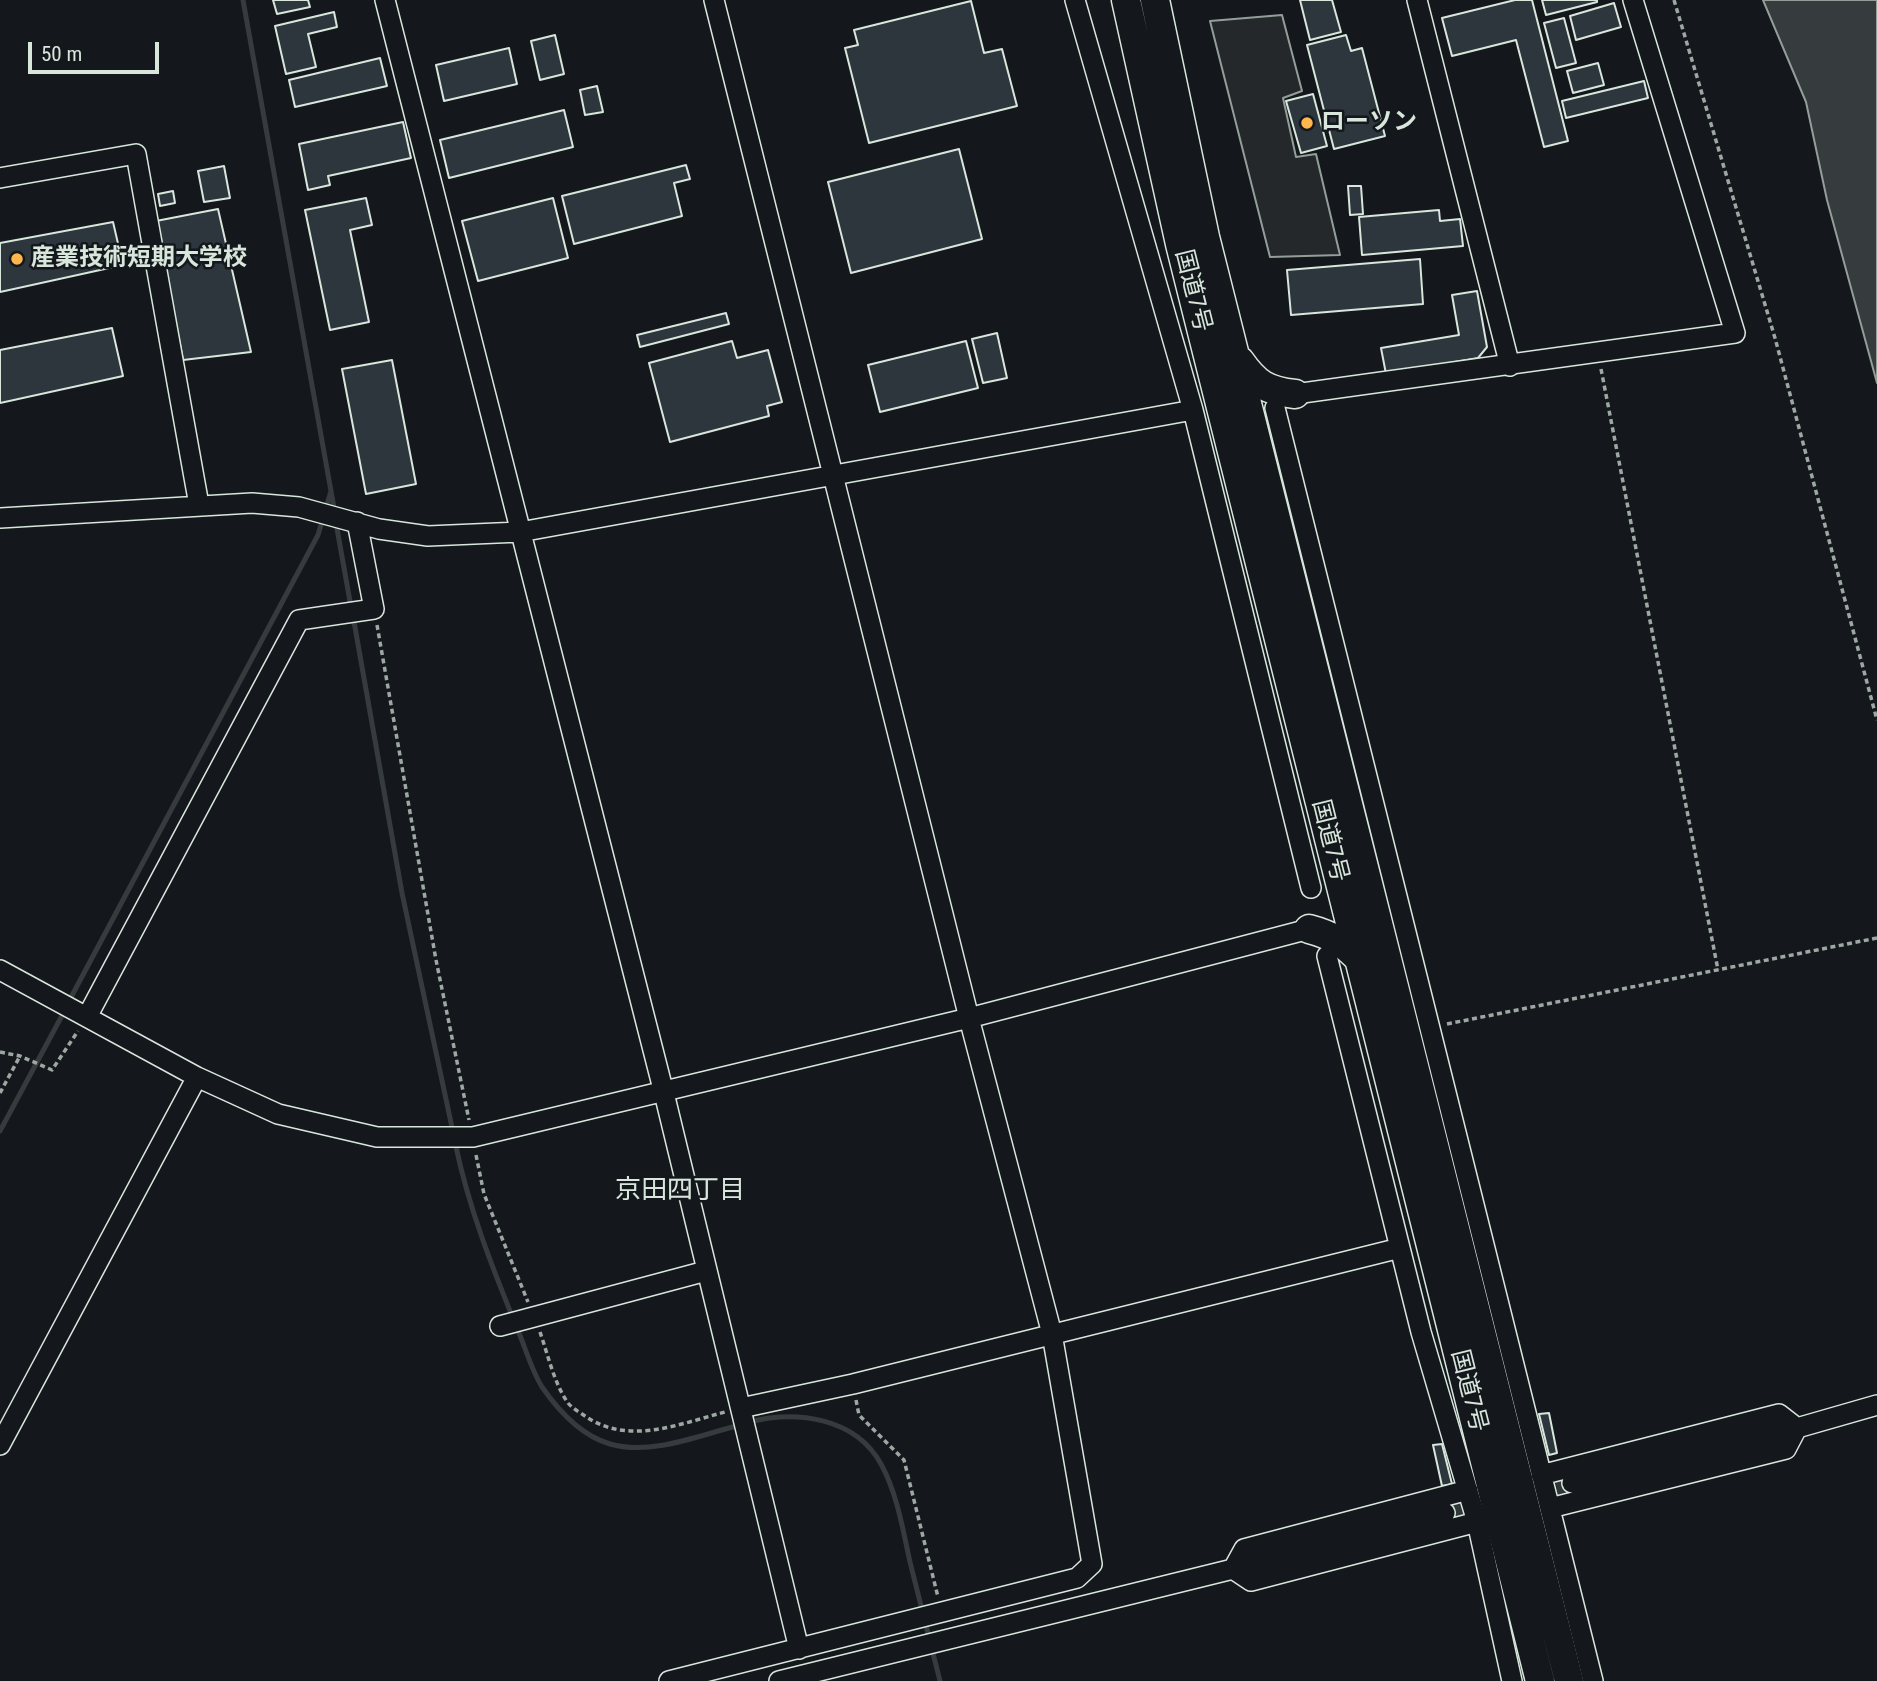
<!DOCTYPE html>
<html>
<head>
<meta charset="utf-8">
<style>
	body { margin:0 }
	#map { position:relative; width:1877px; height:1681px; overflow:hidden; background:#14181c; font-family:"Roboto Condensed",sans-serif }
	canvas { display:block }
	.scale { position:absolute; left:28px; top:42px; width:131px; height:32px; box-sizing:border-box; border:4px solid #d8e6dc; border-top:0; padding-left:9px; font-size:21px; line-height:24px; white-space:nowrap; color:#d8e6dc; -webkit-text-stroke:5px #14181c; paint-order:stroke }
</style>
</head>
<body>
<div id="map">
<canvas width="1877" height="1681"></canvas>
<div class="scale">50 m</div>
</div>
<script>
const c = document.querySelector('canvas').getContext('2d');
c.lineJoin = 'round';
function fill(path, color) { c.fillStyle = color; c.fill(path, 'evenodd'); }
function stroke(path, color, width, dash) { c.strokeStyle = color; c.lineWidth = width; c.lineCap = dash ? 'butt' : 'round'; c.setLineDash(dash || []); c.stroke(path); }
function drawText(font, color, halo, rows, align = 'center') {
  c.font = font + ' "Roboto Condensed","Noto Sans JP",sans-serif'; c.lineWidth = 5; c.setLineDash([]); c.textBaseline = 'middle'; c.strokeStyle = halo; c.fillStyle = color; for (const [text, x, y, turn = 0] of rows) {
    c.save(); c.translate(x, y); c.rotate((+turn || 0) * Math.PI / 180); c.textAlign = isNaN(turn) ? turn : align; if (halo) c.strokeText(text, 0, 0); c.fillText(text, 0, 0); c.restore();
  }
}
const parking = new Path2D(`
	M1282,15L1302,91L1283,98L1296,157L1316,154L1340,255L1270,257L1210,21Z`);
fill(parking, '#24282b');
stroke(parking, '#939e99', 2);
const water = new Path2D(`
	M1763,0H1877V383L1827,200L1806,102Z`);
fill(water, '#363b3e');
stroke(water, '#939e99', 2);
stroke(new Path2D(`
	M331,491L335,514
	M336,523L351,607
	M353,616L402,893L453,1132
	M69,1001L318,535L331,491L243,0
	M0,1131L65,1010
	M455,1142C468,1207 494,1272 519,1333C526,1350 532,1371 542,1387C558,1410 582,1436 610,1444C651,1456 700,1435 740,1425
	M749,1422C796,1410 855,1417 881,1464C897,1493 903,1530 910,1562C920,1601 930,1641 940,1681`), '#363b3e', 5);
const building = new Path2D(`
	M273,0H308L310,7L277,14Z
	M1300,0H1332L1341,32L1310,40Z
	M1515,0H1532L1568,141L1544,147L1516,40L1452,56L1442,18Z
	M1542,0H1597V2L1546,15Z
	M971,1L984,53L1002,49L1017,106L869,143L845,48L858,45L854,30Z
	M1614,3L1621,27L1576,40L1570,16Z
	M334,12L337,27L308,34L316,67L286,74L275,26Z
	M1564,18L1576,63L1556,68L1544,23Z
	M555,35L564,74L540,80L531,41Z
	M1346,35L1351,51L1362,48L1385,136L1334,149L1307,45Z
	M509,48L517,84L444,101L436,65Z
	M380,58L387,86L295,107L289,80Z
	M1598,63L1604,85L1573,93L1567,71Z
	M1644,81L1648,98L1566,118L1562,101Z
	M597,86L603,112L585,115L580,90Z
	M1313,94L1327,146L1301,153L1286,101Z
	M564,110L573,147L449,178L440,140Z
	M403,122L411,158L328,176L330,185L308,190L299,144Z
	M959,149L982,239L851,273L828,182Z
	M686,165L690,179L674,183L682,216L574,244L562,196Z
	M224,166L230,198L204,202L198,171Z
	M1348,186H1361L1363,214L1350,215Z
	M173,191L175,203L160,206L158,194Z
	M366,198L372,225L350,230L369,322L330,330L305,210Z
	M553,198L568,258L478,281L462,221Z
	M218,209L251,352L183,360L156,221Z
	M1439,210L1440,221L1460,219L1463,246L1362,255L1359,217Z
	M113,222L123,265L0,292V243Z
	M1420,259L1423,304L1291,315L1287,270Z
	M1477,291L1487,347L1478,358L1386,374L1381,348L1459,335L1452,295Z
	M726,313L729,324L640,347L637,335Z
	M112,328L123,376L0,403V350Z
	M997,333L1007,378L983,383L972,339Z
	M732,341L737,358L768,350L782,402L767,406L769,416L670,442L649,363Z
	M966,341L978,388L880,412L868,365Z
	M392,360L416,484L366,494L342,369Z
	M1549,1413L1557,1453L1549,1455L1539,1414Z
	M1442,1444L1452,1484L1442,1486L1433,1445Z`);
fill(building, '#2c363c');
stroke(building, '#d8e6dc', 2);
stroke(new Path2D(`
	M1528,1493L1572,1483
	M1445,1513L1489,1503`), '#313739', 19, [19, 10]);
const minor = new Path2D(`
	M385,0L664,1093L799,1649
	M1075,0L1193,410L1311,888
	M1417,0L1510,366
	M0,178L136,154L199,505
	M1295,394L1735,333L1633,0
	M1275,408L1593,1681
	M0,518L252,503L299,507L379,529L428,536L520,532L1193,410
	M1327,956L1421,1332L1477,1522L1512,1681
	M0,970L197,1077L278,1114L377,1137H473L969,1018L1309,929
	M88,1015L299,620L374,609L357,522
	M500,1326L706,1271
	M741,1408L853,1384L1400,1248
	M0,1445L197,1077
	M1541,1475L1779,1414L1797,1428
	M1572,1483L1797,1428L1877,1405
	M1550,1508L1786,1449L1797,1428
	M1233,1569L1251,1581L1477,1522
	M1233,1569L1244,1549L1468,1490
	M669,1681L1077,1578L1092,1564L1052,1334L969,1018L714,0
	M779,1681L1233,1569L1445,1513`);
const highway = new Path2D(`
	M1126,0L1180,244L1540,1681
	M1155,0L1205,237L1569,1681
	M1240,361C1256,384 1267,391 1295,394
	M1309,929C1332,935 1344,943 1360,960`);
stroke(minor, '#d8e6dc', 22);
stroke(highway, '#d8e6dc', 31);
stroke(new Path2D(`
	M1674,0L1775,338L1877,720
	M1601,369L1718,970
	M377,625L436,960L469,1120
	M1447,1024L1877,938
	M0,1052L20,1056L52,1070L78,1031
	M0,1093L20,1056
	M476,1155L484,1194L528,1302
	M540,1332C548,1355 554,1383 568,1403C572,1408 579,1412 585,1416C628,1446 679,1424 725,1412
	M856,1400L859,1415L904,1460L938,1597`), '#9da8a2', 3.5, [5, 3.5]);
stroke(minor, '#14181c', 19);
stroke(highway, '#14181c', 28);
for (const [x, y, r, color] of [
	[1307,123,7,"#ffb74d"],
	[17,259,7,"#ffb74d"]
]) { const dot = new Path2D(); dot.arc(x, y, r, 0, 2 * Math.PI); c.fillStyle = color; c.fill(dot); stroke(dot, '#14181c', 2.5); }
drawText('bold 24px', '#d8e6dc', '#14181c', [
	["ローソン",1321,123],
	["産業技術短期大学校",31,259]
], 'left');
drawText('24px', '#d8e6dc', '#14181c', [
	["国道7号",1192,291,76],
	["国道7号",1329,841,76],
	["国道7号",1468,1391,76]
]);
drawText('26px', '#d8e6dc', '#14181c', [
	["京田四丁目",680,1191]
]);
</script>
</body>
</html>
